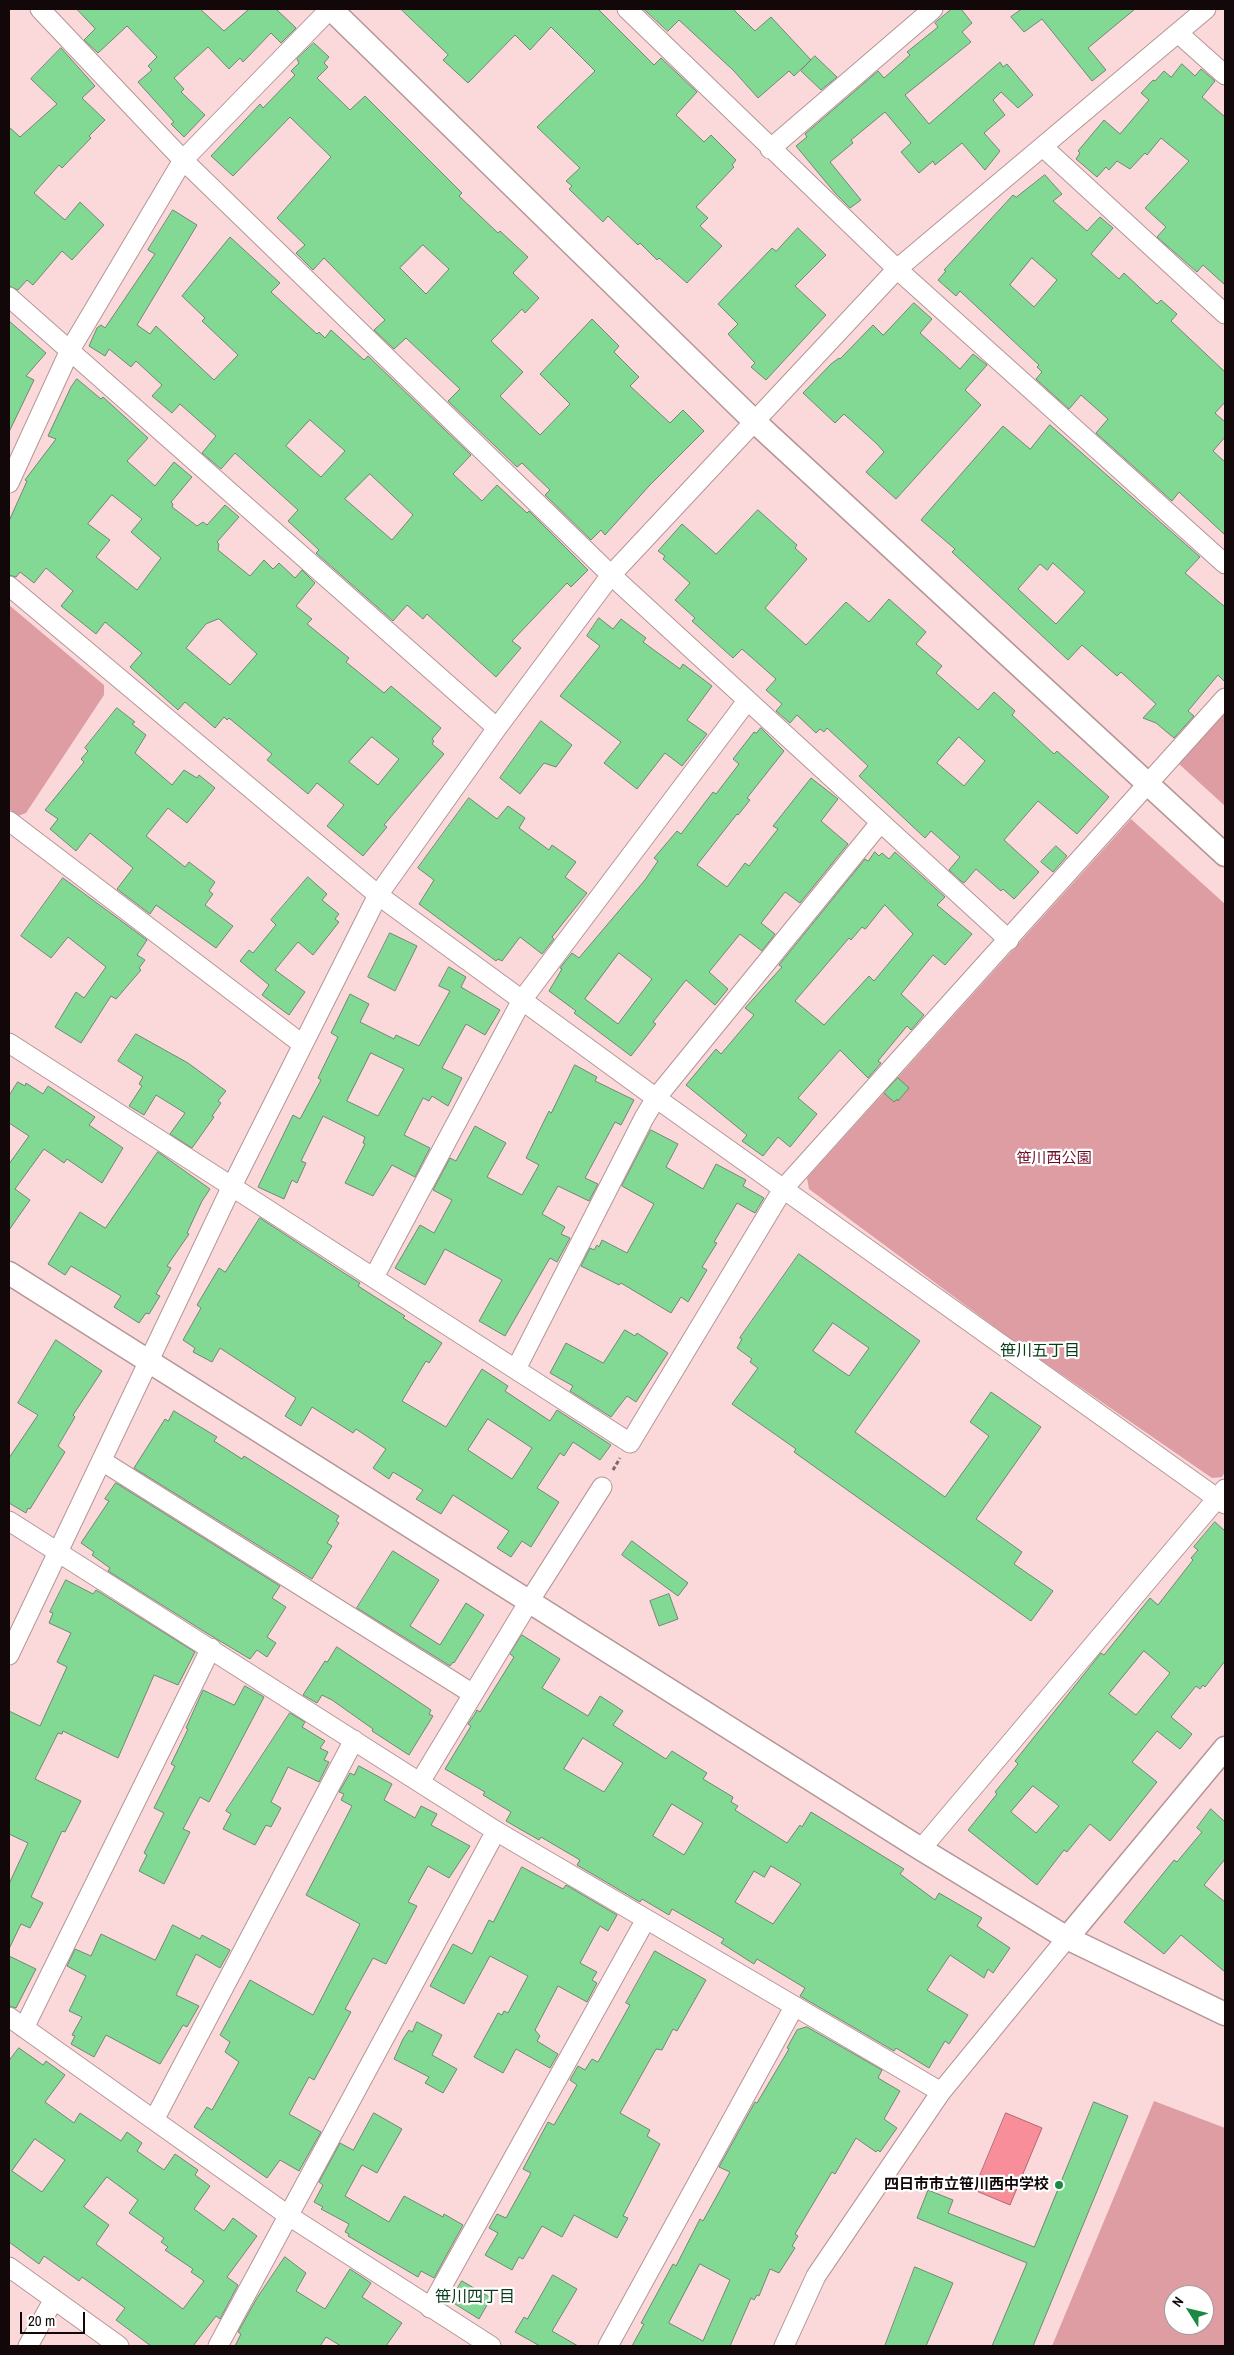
<!DOCTYPE html>
<html>
<head>
<meta charset="utf-8">
<style>
	body { margin:0 }
	#map { position:relative; width:1234px; height:2355px; overflow:hidden; background:#fbd9db; font-family:"Archivo Narrow",sans-serif }
	canvas { display:block }
	.frame { position:absolute; inset:0; border:10px solid #120809; pointer-events:none }
	.north { position:absolute; left:1164px; top:2285px; width:50px; height:50px; box-sizing:border-box; background:#fff; border:1px solid #a09c9d; border-radius:50%; rotate:306deg; font-size:14px; font-weight:700; line-height:20px; text-align:center; color:#120809 }
	.north::after { content:''; display:block; margin:auto; width:18px; height:22px; background:#1b8941; clip-path:polygon(50% 0,100% 100%,50% 72%,0 100%) }
	.scale { position:absolute; left:20px; top:2312px; width:65px; height:22px; box-sizing:border-box; border:2px solid #120809; border-top:0; padding-left:6px; font-size:15px; line-height:18px; white-space:nowrap; color:#120809; -webkit-text-stroke:4px #fff; paint-order:stroke }
</style>
</head>
<body>
<div id="map">
<canvas width="1234" height="2355"></canvas>
<div class="frame"></div>
<div class="north">N</div>
<div class="scale">20 m</div>
</div>
<script>
const c = document.querySelector('canvas').getContext('2d');
c.lineJoin = 'round';
function fill(path, color) { c.fillStyle = color; c.fill(path, 'evenodd'); }
function stroke(path, color, width, dash) { c.strokeStyle = color; c.lineWidth = width; c.lineCap = dash ? 'butt' : 'round'; c.setLineDash(dash || []); c.stroke(path); }
function drawText(font, color, halo, rows, align = 'center') {
  c.font = font + ' "Archivo Narrow","Noto Sans JP",sans-serif'; c.lineWidth = 4.5; c.setLineDash([]); c.textBaseline = 'middle'; c.strokeStyle = halo; c.fillStyle = color; for (const [text, x, y, turn = 0] of rows) {
    c.save(); c.translate(x, y); c.rotate((+turn || 0) * Math.PI / 180); c.textAlign = isNaN(turn) ? turn : align; if (halo) c.strokeText(text, 0, 0); c.fillText(text, 0, 0); c.restore();
  }
}
fill(new Path2D(`
	M9,605L104,685V695L26,813L18,816L9,809Z
	M1225,711V806L1179,764Z
	M1131,819L1225,904V1472L1222,1477L1212,1478L1019,1345L809,1189L807,1178Z
	M1154,2101L1225,2128V2346H1052ZM1174,2295H1204V2325H1174Z`), '#de9da2');
const water = new Path2D(`
	M1006,2113L1042,2128L1010,2205L974,2190Z`);
fill(water, '#f88e99');
stroke(water, '#b3666e', 1);
const building = new Path2D(`
	M77,9H200L224,31L249,9H276L296,28L281,43L271,33L243,62L240,58L229,69L208,47L174,78L184,89L181,92L205,115L184,137L171,124L174,122L138,82L152,70L148,66L157,57L127,26L98,53L84,40L95,29Z
	M401,9H598L654,65L661,58L697,92L676,115L704,142L711,135L736,160L732,165L734,167L696,207L708,218L700,226L722,246L687,283L659,258L657,260L640,243L638,245L608,216L603,222L569,189L572,186L566,181L580,168L537,127L595,71L551,27L530,50L515,35L468,83L443,60L448,55Z
	M644,9H733L755,31L771,17L811,60L794,76L789,71L758,98L734,71L679,20L668,31Z
	M952,9H961L972,23L962,32L971,42L905,95L929,124L1000,62L1003,67L1007,64L1033,95L1018,108L1001,92L993,100L1005,115L984,133L1000,151L985,170L962,143L935,165L933,161L919,173L901,152L911,143L885,112L851,140L853,143L830,162L861,200L850,208L835,193L796,146L807,137L805,134L878,71L884,78L910,55L907,52L938,27L935,23Z
	M1022,9H1135L1088,48L1106,70L1092,81L1042,19L1024,32L1011,17Z
	M314,43L329,57L324,63L328,67L317,78L350,110L365,96L462,193L459,196L498,233L500,231L528,257L513,273L539,298L525,313L522,309L491,341L523,372L500,396L540,435L570,404L540,374L592,319L619,346L614,352L639,377L630,386L670,423L683,410L704,431L649,486L605,535L601,530L591,540L545,495L550,490L522,463L517,467L448,401L460,389L406,338L394,349L374,330L385,320L324,258L313,270L296,253L305,245L277,218L331,157L290,117L233,176L211,156L260,104L263,108L295,75L291,71L299,63L297,59ZM423,245L449,269L426,294L400,268Z
	M61,48L95,86L82,98L105,120L89,136L91,138L62,168L59,165L34,193L65,220L80,202L104,225L72,260L62,251L33,285L27,280L18,290L9,286V127L20,137L57,104L31,79Z
	M815,56L837,77L821,90L801,71Z
	M1182,64L1195,76L1201,69L1215,81L1202,97L1225,117V285L1203,265L1197,272L1157,237L1166,227L1145,208L1189,161L1161,138L1147,155L1145,153L1130,169L1117,161L1109,170L1106,167L1097,177L1076,159L1080,153L1078,151L1104,120L1120,134L1149,100L1141,93L1153,80L1155,81L1164,71L1171,77Z
	M1045,175L1062,194L1053,201L1087,231L1100,217L1113,228L1091,254L1119,279L1124,273L1157,304L1161,300L1177,314L1171,321L1225,372V402L1215,413L1225,422V437L1213,451L1225,462V535L1179,492L1172,501L1096,433L1108,419L1081,395L1069,409L1036,379L1042,372L1037,367L1039,365L960,291L956,296L938,280L946,271L944,270L1013,195L1016,197ZM1032,258L1057,280L1034,307L1010,285Z
	M173,210L197,225L137,325L150,334L156,326L214,380L238,355L202,321L205,318L182,296L230,237L280,283L271,292L317,334L319,332L325,338L331,330L364,360L368,356L471,455L453,474L482,501L497,485L527,513L529,511L588,570L571,587L567,583L512,641L521,648L496,677L427,614L423,619L407,605L393,621L316,553L319,550L288,521L298,510L235,453L221,469L202,453L216,436L180,404L172,413L152,396L162,385L136,361L131,367L109,349L105,356L89,346L97,328L101,325L105,328L155,254L148,250ZM310,420L345,451L321,477L286,446ZM370,474L413,515L392,540L345,499Z
	M798,228L826,255L795,286L826,315L766,380L751,367L755,363L728,334L738,324L718,304L772,248L776,251Z
	M914,303L932,319L920,333L960,369L973,354L987,365L965,390L981,405L896,499L866,472L884,452L877,444L844,414L835,423L803,393L831,364L839,358L840,359L873,325L883,335Z
	M9,321L46,353L26,376L34,380L9,432Z
	M77,379L101,399L103,397L148,438L127,461L155,486L174,462L192,477L171,502L173,504L172,507L197,526L203,522L207,525L225,505L239,517L217,542L219,544L218,550L250,576L264,560L273,569L279,563L295,578L302,570L315,583L296,606L312,619L307,624L349,658L346,662L384,693L391,686L441,728L432,739L434,741L432,744L444,754L384,825L387,827L363,856L327,826L344,805L317,783L308,794L267,760L272,754L229,718L227,720L224,717L215,728L185,702L178,710L130,667L142,653L105,622L96,634L61,606L73,591L46,568L34,583L20,572L16,577L9,575V521L27,481L25,480L56,439L48,436L71,387ZM112,495L142,519L131,532L161,558L137,590L96,557L110,540L88,524ZM219,619L257,654L230,685L186,648L206,624ZM372,737L399,759L378,785L349,762Z
	M1050,425L1200,557L1185,573L1225,607V682L1218,675L1188,711L1194,716L1174,738L1156,723L1143,718L1156,704L1121,672L1117,676L1082,645L1068,660L952,552L955,549L921,520L1003,426L1030,449ZM1053,563L1085,592L1056,624L1018,589L1040,564L1047,570Z
	M758,510L797,545L795,548L807,559L765,608L806,645L846,602L869,622L889,599L926,632L916,644L942,666L936,673L978,710L994,692L1015,711L1012,715L1054,754L1057,751L1109,797L1077,834L1038,801L1004,840L1039,872L1014,899L1003,889L1001,891L976,869L964,883L961,881L949,870L960,857L931,831L925,838L859,776L868,766L827,728L824,732L820,729L816,733L797,715L790,723L776,711L782,704L766,690L776,679L742,649L733,658L692,621L695,618L675,600L690,583L663,559L665,556L658,551L682,524L716,554ZM959,737L985,761L964,786L937,763Z
	M599,618L613,629L621,619L646,638L643,642L680,669L683,664L712,686L687,720L707,734L682,766L665,753L637,789L604,763L621,742L560,696L600,646L587,636Z
	M117,708L135,722L132,724L146,735L135,753L172,785L184,770L197,778L199,775L215,788L187,823L168,808L146,836L185,867L189,862L215,882L209,891L213,894L205,905L233,926L216,948L156,905L150,914L117,889L133,868L90,833L76,851L50,829L58,819L45,810L84,762L81,759L88,751L85,748Z
	M541,721L572,745L556,767L544,763L520,794L500,778Z
	M761,728L784,751L747,798L750,800L738,815L737,814L697,865L727,887L745,863L749,866L778,829L773,826L811,778L838,799L821,821L848,844L800,903L785,892L761,923L775,934L762,951L740,934L709,972L728,989L715,1005L686,980L653,1022L656,1024L631,1056L574,1013L576,1011L549,991L562,969L560,968L572,953L579,958L645,880L658,861L654,858L677,831L681,834L713,792L716,794L739,764L733,759L754,732L756,733ZM619,953L652,979L618,1024L585,999Z
	M469,798L497,819L508,806L525,818L519,828L549,850L552,845L576,862L565,877L587,893L552,937L554,939L542,954L520,937L502,961L498,959L496,961L419,904L434,880L418,868Z
	M1056,846L1067,856L1053,872L1041,862Z
	M875,852L879,856L882,853L889,859L895,852L945,897L937,905L972,934L945,965L933,955L901,994L924,1015L911,1030L907,1026L878,1061L881,1063L868,1078L840,1050L798,1098L817,1114L790,1147L778,1137L763,1156L742,1141L747,1135L686,1085L716,1049L721,1054L754,1015L745,1008L782,967L779,965L865,859L868,861ZM885,905L913,934L874,981L869,976L824,1025L795,1001L849,938L851,940L862,927L865,929Z
	M308,877L327,894L322,900L339,914L335,919L339,922L313,955L298,942L275,970L305,992L289,1015L262,995L269,985L240,961L249,950L253,953L276,925L271,920Z
	M63,878L147,940L137,955L145,960L139,968L141,970L116,999L111,996L81,1043L55,1027L76,992L84,998L106,967L68,937L51,958L21,936Z
	M390,933L417,946L395,991L368,977Z
	M449,967L466,977L461,987L500,1010L485,1035L466,1024L442,1068L462,1078L448,1106L432,1096L429,1101L423,1098L404,1135L430,1148L415,1177L392,1165L373,1196L345,1183L365,1144L363,1143L365,1137L323,1116L301,1161L306,1163L297,1183L292,1180L284,1199L258,1187L293,1115L300,1119L321,1080L318,1078L338,1037L331,1033L350,994L369,1004L360,1022L394,1039L396,1035L419,1046L450,991L439,986ZM371,1053L404,1069L378,1116L347,1101Z
	M136,1034L188,1063L226,1091L218,1101L221,1103L212,1116L214,1117L192,1148L170,1134L185,1113L156,1095L144,1115L129,1106L142,1086L139,1084L143,1077L118,1061Z
	M575,1065L597,1077L595,1081L634,1100L621,1125L615,1122L585,1178L598,1184L589,1201L558,1186L542,1214L565,1227L561,1234L570,1238L557,1262L550,1258L505,1336L479,1321L502,1280L445,1249L425,1285L395,1268L420,1225L434,1233L452,1200L433,1190L450,1158L456,1161L475,1126L506,1143L487,1177L522,1195L539,1165L526,1158L549,1111L551,1113Z
	M898,1078L909,1088L898,1101L897,1099L894,1102L884,1093Z
	M18,1082L25,1086L26,1083L43,1094L48,1086L95,1117L89,1125L123,1148L102,1183L67,1159L64,1163L44,1149L15,1189L30,1200L9,1230V1164L29,1136L9,1123V1096Z
	M651,1130L678,1144L666,1167L703,1189L716,1164L746,1180L743,1186L764,1198L755,1213L737,1203L714,1242L717,1243L702,1267L707,1270L688,1302L681,1297L671,1313L621,1283L619,1285L581,1266L590,1248L594,1250L597,1245L599,1247L602,1240L627,1253L654,1204L622,1186Z
	M158,1152L210,1189L202,1201L187,1233L189,1234L167,1266L171,1268L156,1294L160,1296L149,1314L146,1313L139,1323L114,1307L121,1296L71,1266L65,1275L48,1264L80,1212L105,1228Z
	M260,1218L344,1273L360,1283L358,1286L405,1316L403,1318L442,1343L429,1363L426,1361L402,1401L446,1427L482,1369L508,1386L505,1391L550,1421L557,1410L611,1445L600,1460L573,1442L564,1456L560,1453L537,1488L559,1502L531,1547L522,1541L511,1557L497,1548L509,1531L453,1495L441,1514L416,1499L423,1490L393,1472L389,1479L373,1468L386,1449L356,1429L353,1433L312,1407L301,1426L285,1416L296,1398L220,1348L212,1362L193,1352L195,1348L183,1340L201,1308L197,1305L219,1268L225,1272ZM488,1419L532,1448L512,1479L468,1450Z
	M799,1254L920,1341L855,1432L945,1497L989,1436L970,1422L991,1392L1041,1427L976,1519L1022,1552L1014,1564L1053,1591L1031,1621L794,1452L796,1449L732,1404L758,1368L750,1362L752,1359L737,1348L742,1339L740,1338ZM833,1323L869,1348L849,1376L813,1351Z
	M625,1330L635,1336L637,1333L668,1353L636,1402L627,1396L611,1417L570,1391L573,1386L550,1373L566,1343L603,1363Z
	M56,1340L102,1371L73,1415L75,1417L58,1446L65,1452L30,1509L28,1508L26,1513L9,1503V1458L38,1415L18,1403Z
	M174,1411L217,1437L214,1441L242,1459L244,1456L339,1516L336,1521L339,1523L327,1543L332,1546L312,1579L134,1468L165,1419L168,1421Z
	M116,1483L280,1586L272,1598L286,1607L267,1637L276,1643L267,1657L257,1650L250,1659L205,1632L108,1571L110,1568L92,1555L94,1552L81,1543L109,1501L105,1499Z
	M1215,1522L1225,1531V1661L1205,1687L1203,1685L1200,1689L1196,1686L1171,1717L1192,1734L1180,1749L1157,1731L1132,1762L1157,1782L1110,1841L1090,1824L1067,1852L1064,1850L1037,1885L968,1830L997,1794L995,1792L1018,1764L1015,1761L1101,1653L1104,1655L1150,1598L1158,1605L1193,1560L1191,1558L1198,1550L1194,1547ZM1144,1651L1170,1673L1136,1715L1109,1694ZM1033,1786L1059,1806L1036,1833L1011,1812Z
	M632,1541L688,1583L678,1596L622,1555Z
	M393,1551L439,1580L410,1626L440,1645L466,1603L484,1615L454,1663L453,1662L450,1666L357,1608Z
	M66,1580L93,1594L96,1590L195,1652L178,1685L154,1675L118,1758L63,1731L62,1734L58,1733L35,1779L81,1801L65,1832L62,1831L31,1897L43,1903L30,1928L21,1924L9,1949V1884L28,1843L9,1834V1711L40,1726L67,1667L57,1662L71,1633L49,1623L53,1613L50,1612Z
	M669,1594L678,1619L659,1626L650,1601Z
	M522,1635L560,1659L542,1688L588,1716L600,1696L614,1705L623,1711L613,1725L666,1759L672,1751L707,1773L703,1779L733,1797L731,1802L738,1806L735,1810L787,1843L800,1825L802,1827L811,1812L904,1869L900,1874L935,1900L939,1893L982,1918L977,1926L1010,1948L993,1973L988,1969L984,1978L950,1955L927,1990L968,2015L949,2044L945,2041L929,2068L896,2048L894,2051L800,1996L805,1988L757,1959L754,1964L721,1943L724,1939L672,1909L669,1915L642,1899L640,1902L577,1865L580,1860L541,1837L539,1840L506,1821L511,1812L483,1795L485,1792L445,1769L471,1726L468,1724L475,1714L477,1710L480,1712L514,1657L510,1654ZM583,1738L623,1763L604,1792L564,1769ZM672,1804L703,1823L684,1855L653,1836ZM771,1866L801,1884L773,1924L735,1902L754,1871L764,1877Z
	M337,1647L431,1710L429,1714L433,1716L409,1755L372,1731L373,1729L332,1700L322,1695L317,1703L303,1695L325,1661L327,1662Z
	M245,1686L264,1697L209,1802L200,1797L183,1829L190,1832L164,1884L139,1871L147,1855L144,1853L164,1813L154,1808L175,1766L171,1764L188,1729L186,1728L203,1690L234,1705Z
	M290,1713L305,1722L302,1727L325,1741L320,1748L328,1752L324,1760L329,1762L319,1782L288,1767L271,1802L281,1808L271,1827L266,1825L255,1845L223,1829L231,1814L226,1811Z
	M359,1766L392,1784L384,1800L415,1818L421,1806L437,1814L431,1825L470,1846L449,1878L428,1866L408,1902L417,1906L386,1964L373,1958L345,2009L351,2012L314,2080L309,2077L289,2114L321,2132L299,2171L280,2160L267,2178L194,2127L207,2107L212,2110L239,2062L225,2052L230,2042L220,2035L250,1980L313,2015L360,1924L306,1895L352,1806L341,1800L344,1794L339,1792L350,1773L354,1775Z
	M1211,1809L1225,1822V1859L1204,1885L1225,1902V1972L1181,1935L1164,1954L1124,1922L1174,1860L1177,1862L1202,1832L1197,1828Z
	M522,1867L563,1889L566,1885L617,1915L608,1931L600,1926L580,1963L597,1972L592,1980L597,1983L587,2002L558,1986L535,2030L540,2036L537,2041L558,2054L550,2068L516,2049L503,2073L474,2057L498,2013L502,2015L504,2011L508,2013L528,1976L490,1956L464,2004L430,1986L453,1944L472,1954L489,1920L493,1922Z
	M173,1925L200,1939L202,1935L230,1950L220,1968L196,1954L176,1995L199,2006L187,2027L183,2025L160,2064L106,2035L94,2057L71,2044L75,2036L72,2035L82,2017L69,2011L86,1976L67,1966L75,1949L91,1956L101,1934L155,1960Z
	M655,1951L706,1980L677,2031L673,2029L662,2050L656,2049L620,2113L650,2130L647,2136L660,2144L623,2216L628,2218L617,2238L574,2215L562,2237L542,2226L523,2259L519,2257L512,2270L485,2255L498,2233L489,2228L497,2214L506,2218L531,2173L523,2169L548,2122L554,2125L577,2085L570,2080L578,2066L585,2070L592,2059L598,2062L630,2005L626,2003Z
	M9,1956L36,1969L16,2008L9,2006Z
	M417,2022L442,2035L432,2055L457,2069L443,2093L425,2083L429,2077L394,2059L403,2039L409,2030L412,2032Z
	M807,2027L882,2070L878,2078L900,2091L884,2119L897,2128L880,2152L878,2150L876,2152L856,2138L835,2174L832,2172L795,2234L798,2236L792,2246L795,2248L779,2273L770,2269L759,2296L757,2295L754,2300L751,2298L730,2346H632L644,2324L641,2323L673,2264L676,2266L700,2219L703,2221L730,2172L719,2167L755,2102L757,2103L789,2049L787,2048L797,2030ZM700,2264L730,2280L703,2341L669,2323Z
	M19,2048L43,2065L46,2061L65,2075L45,2102L74,2123L80,2113L121,2141L127,2132L142,2143L137,2151L164,2170L175,2154L198,2170L195,2175L210,2186L194,2209L224,2231L233,2218L257,2236L227,2277L238,2285L220,2319L216,2316L193,2346H151L116,2320L125,2308L82,2277L79,2281L44,2256L39,2264L9,2242V2061ZM35,2139L65,2160L42,2192L12,2171ZM107,2177L138,2200L129,2213L164,2238L161,2242L168,2247L165,2250L193,2269L191,2272L204,2281L183,2309L96,2244L109,2225L84,2207Z
	M1094,2102L1128,2116L1033,2346H992L1027,2263L917,2218L928,2190L953,2200L948,2213L1034,2247Z
	M374,2113L402,2129L377,2173L362,2165L345,2196L389,2222L404,2196L443,2217L444,2214L463,2225L434,2278L421,2271L418,2277L348,2236L349,2234L345,2232L349,2224L321,2209L323,2207L314,2202L323,2185L319,2182L340,2143L353,2150Z
	M285,2257L306,2273L296,2291L325,2309L350,2269L371,2283L362,2297L402,2323L386,2346H341L326,2337L320,2346H235L241,2334L238,2332L257,2298Z
	M915,2267L953,2283L926,2346H885Z
	M553,2275L577,2289L552,2331L578,2346H540L515,2332L524,2317L527,2319Z
	M462,2281L491,2298L479,2319L455,2304L456,2302L451,2300Z`);
fill(building, '#81d994');
stroke(building, '#718774', 1);
const minor = new Path2D(`
	M40,9L183,160L611,575L1009,940
	M627,9L897,269L1225,564
	M1178,33L1225,75
	M1043,147L1225,314
	M770,149L933,9
	M9,297L497,728
	M9,483L70,350L183,160L330,9
	M9,586L378,895L656,1098L1225,1504
	M9,821L302,1044
	M9,1043L630,1443L783,1189L1225,698
	M374,1277L522,1000L747,701
	M516,1369L644,1118L656,1098L880,823
	M102,1461L473,1694
	M9,1521L496,1831L941,2092
	M9,1655L232,1186L378,895L497,728L611,575L897,269L1206,9
	M420,1782L530,1600L602,1487
	M921,1849L1225,1489
	M9,2017L289,2216L491,2346
	M24,2028L211,1648
	M154,2120L354,1740
	M9,2267L119,2346
	M430,2308L645,1921
	M28,2346L54,2299
	M218,2346L496,1831
	M608,2346L794,2007
	M784,2346L816,2276L941,2092L1067,1938`);
const tertiary = new Path2D(`
	M331,9L754,421L1225,855
	M9,1273L921,1849L1067,1938L1225,2014
	M1067,1938L1225,1748`);
stroke(minor, '#b59597', 21);
stroke(tertiary, '#b59597', 25);
stroke(new Path2D(`
	M613,1470L620,1458`), '#7e696a', 3, [4, 2.5]);
stroke(minor, '#fff', 19);
stroke(tertiary, '#fff', 22);
for (const [x, y, r, color] of [
	[1059,2185,5,"#1b8941"]
]) { const dot = new Path2D(); dot.arc(x, y, r, 0, 2 * Math.PI); c.fillStyle = color; c.fill(dot); stroke(dot, '#fff', 2); }
drawText('15px', '#6d0d25', '#fff', [
	["笹川西公園",1054,1159]
]);
drawText('bold 15px', '#120809', '#fff', [
	["四日市市立笹川西中学校",1049,2185]
], 'right');
drawText('16px', '#083c19', '#fff', [
	["笹川五丁目",1040,1352],
	["笹川四丁目",475,2298]
]);
</script>
</body>
</html>
